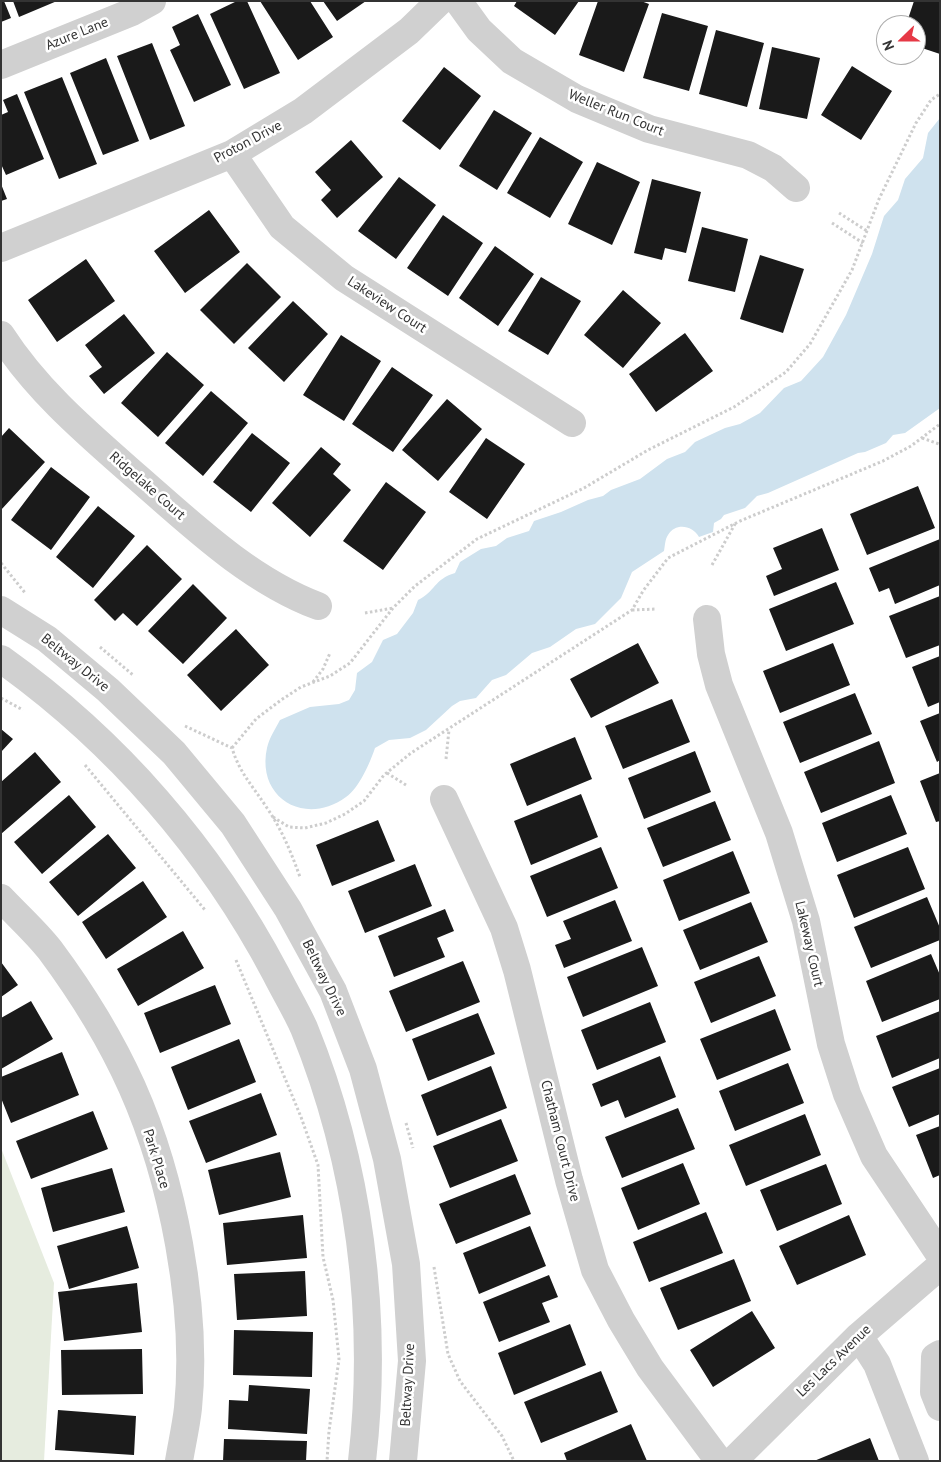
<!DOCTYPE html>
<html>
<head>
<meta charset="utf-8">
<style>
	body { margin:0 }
	#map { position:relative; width:941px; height:1462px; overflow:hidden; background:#fff; font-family:"PT Sans",sans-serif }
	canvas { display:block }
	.frame { position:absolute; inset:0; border:2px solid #333; pointer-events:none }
	.north { position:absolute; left:876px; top:15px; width:50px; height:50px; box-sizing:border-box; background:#fff; border:1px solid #adadad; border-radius:50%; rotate:248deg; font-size:14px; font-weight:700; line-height:20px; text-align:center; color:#333 }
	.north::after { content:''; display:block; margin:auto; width:18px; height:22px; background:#e63946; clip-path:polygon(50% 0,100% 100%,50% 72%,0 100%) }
</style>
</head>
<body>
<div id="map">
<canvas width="941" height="1462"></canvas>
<div class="frame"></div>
<div class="north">N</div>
</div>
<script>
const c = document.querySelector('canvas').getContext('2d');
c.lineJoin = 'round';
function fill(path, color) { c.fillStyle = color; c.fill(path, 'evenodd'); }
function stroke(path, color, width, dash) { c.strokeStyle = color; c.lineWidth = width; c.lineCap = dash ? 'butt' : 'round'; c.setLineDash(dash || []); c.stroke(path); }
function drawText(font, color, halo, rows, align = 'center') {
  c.font = font + ' "PT Sans",sans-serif'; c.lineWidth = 5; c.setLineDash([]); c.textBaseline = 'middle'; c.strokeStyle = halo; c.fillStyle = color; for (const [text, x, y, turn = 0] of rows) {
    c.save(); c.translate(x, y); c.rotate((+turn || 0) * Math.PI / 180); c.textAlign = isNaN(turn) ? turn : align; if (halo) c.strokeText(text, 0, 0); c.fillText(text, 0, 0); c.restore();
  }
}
fill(new Path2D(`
	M1,1148L54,1283L44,1461H1Z`), '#e6ecdf');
fill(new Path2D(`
	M940,118V408L905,433L893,435L886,443L865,452L858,453L768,493L757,496L745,508L724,515L721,519L714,523L713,532L699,537C693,526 676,522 668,535C665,539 665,546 664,551L632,572L621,598L595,624L576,629L550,647L532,653L506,675L492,680L476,698L460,701L452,706L426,730L410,738L389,740L375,748C370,763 359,788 346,797C305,827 256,798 267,748C269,738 276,728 280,720L310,707L339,704L349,700L355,690L357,673L372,662L383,640L397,634L413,613L418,600C435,592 434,579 455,573L460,562L481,549L496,546L507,538L529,531L534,521L561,512L588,500L603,496L611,490L640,479L667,459L685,452L695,442L725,428L740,424L760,413L784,388L801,381L823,357L846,315L872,254L884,216L898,200L905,179L923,158L928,133Z`), '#cfe2ee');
fill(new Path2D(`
	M1,1H4L11,18L1,22Z
	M13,1H57L19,17Z
	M237,1H247L280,73L244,89L210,14Z
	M260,1H310L333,37L298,60Z
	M323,1H366L337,21Z
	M517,1H579L555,35L514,6Z
	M598,1H641L649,4L624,72L579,55Z
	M914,1L940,2V54L916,46V25H906Z
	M662,13L708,26L689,91L643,78Z
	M198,14L231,85L194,102L170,50L180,45L172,27Z
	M716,30L764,43L747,107L699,94Z
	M152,43L185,126L150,140L117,56Z
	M772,47L820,58L807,119L759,109Z
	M106,58L139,141L103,155L70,73Z
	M852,66L892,91L861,140L821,115Z
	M444,67L481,96L440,150L402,121Z
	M62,77L97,164L59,179L24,92Z
	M17,94L44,159L6,175L1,164V115L8,112L3,100Z
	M494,110L532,133L497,190L459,166Z
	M540,137L583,162L550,218L507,193Z
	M351,140L383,177L337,218L321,200L331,190L315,172Z
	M597,162L640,182L612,245L568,224Z
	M399,177L436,205L396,259L358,231Z
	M652,179L701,192L686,253L665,248L662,260L634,253Z
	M1,184L7,199L1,201Z
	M209,210L240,252L185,293L154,251Z
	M443,215L483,243L448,296L407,268Z
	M702,227L748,239L735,292L688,281Z
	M495,246L534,274L498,326L459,298Z
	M760,255L804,269L783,333L740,319Z
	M86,259L115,301L57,342L28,300Z
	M247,263L281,297L234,344L200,310Z
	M541,277L581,301L548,355L508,331Z
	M623,290L661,323L623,368L584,335Z
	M293,301L328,334L284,382L248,348Z
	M124,314L155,353L104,394L89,376L102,367L85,345Z
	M685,333L713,371L656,412L629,374Z
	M341,335L381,361L344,421L303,395Z
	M167,352L204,385L158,437L121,403Z
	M392,367L433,395L393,452L352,424Z
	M211,391L248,423L203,476L165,443Z
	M447,399L482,429L438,481L402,450Z
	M9,428L45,462L1,510V437Z
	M252,433L290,463L251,512L213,482Z
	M486,438L525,464L487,519L449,492Z
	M321,447L341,464L333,474L351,490L310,537L272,503Z
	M51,467L90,497L51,550L11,520Z
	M386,482L426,512L383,570L343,541Z
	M918,486L935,528L867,555L850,514Z
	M98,506L135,536L93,588L56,557Z
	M822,528L839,570L774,596L766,576L782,569L773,548Z
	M940,539V585L895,604L889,588L879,592L869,568Z
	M147,545L182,579L137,626L123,613L115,621L94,600Z
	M836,582L854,624L786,651L769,609Z
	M193,584L227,618L183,664L148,631Z
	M940,596V645L906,658L889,616Z
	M236,629L269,665L221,711L187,675Z
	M638,643L659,683L591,718L570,679Z
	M833,643L850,685L780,713L763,671Z
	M940,656V702L928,707L912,667Z
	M855,693L872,734L800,763L783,722Z
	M672,699L690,742L623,769L605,726Z
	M940,713V760L937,762L920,721Z
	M1,729L13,739L1,752Z
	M575,737L592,779L527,806L510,764Z
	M879,741L895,783L821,813L804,772Z
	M695,751L711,792L644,819L628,778Z
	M35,752L61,782L1,834V782Z
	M940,773V821L936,822L920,781Z
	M581,794L598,837L531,865L514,821Z
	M69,795L96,827L42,874L14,842Z
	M891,795L907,834L837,862L822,823Z
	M715,801L731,840L663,867L647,828Z
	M378,820L395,861L332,886L316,845Z
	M108,834L136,868L78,916L49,882Z
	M601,847L618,888L547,917L530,876Z
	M908,847L925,889L854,918L837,875Z
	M733,851L750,893L679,921L663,880Z
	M415,864L432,906L365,933L348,891Z
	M143,881L167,917L106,959L82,922Z
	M927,897L940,928V940L871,968L854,927Z
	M615,900L632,941L564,968L555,945L571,939L563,921Z
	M751,902L768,942L700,970L683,930Z
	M445,909L454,931L437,938L445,957L394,977L378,936Z
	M183,931L204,968L138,1006L117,969Z
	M642,947L658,986L583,1017L567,977Z
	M931,954L940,975V999L882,1022L866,981Z
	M759,956L776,996L711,1023L694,982Z
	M463,961L480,1002L406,1032L389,991Z
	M1,962L18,985L1,997Z
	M215,985L231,1024L160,1053L144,1013Z
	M31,1001L53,1039L1,1069V1018Z
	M650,1002L666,1042L597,1070L581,1030Z
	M775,1009L791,1050L717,1080L700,1039Z
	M940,1011V1058L892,1078L876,1036Z
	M478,1013L495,1054L428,1081L412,1039Z
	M239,1039L256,1082L188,1110L171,1067Z
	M62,1052L79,1095L11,1123L1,1098V1077Z
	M660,1056L676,1097L625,1118L618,1100L601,1107L592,1084Z
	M788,1063L804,1103L735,1131L719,1091Z
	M491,1066L507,1108L437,1136L421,1095Z
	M940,1068V1114L909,1127L892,1087Z
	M261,1093L277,1135L206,1163L189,1121Z
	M678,1108L695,1149L622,1178L605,1137Z
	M93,1111L108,1149L31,1179L16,1141Z
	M805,1114L821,1155L746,1186L729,1145Z
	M501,1119L518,1161L450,1188L433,1146Z
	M940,1126V1175L933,1178L916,1135Z
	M280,1152L291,1197L219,1215L208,1170Z
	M683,1163L700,1204L638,1230L621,1188Z
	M826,1164L842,1204L777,1231L760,1190Z
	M112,1168L125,1212L53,1232L41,1188Z
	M515,1174L531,1214L456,1244L439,1204Z
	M706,1212L723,1253L649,1282L633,1242Z
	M303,1215L307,1258L227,1265L223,1223Z
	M849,1215L866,1255L797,1285L779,1246Z
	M127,1226L139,1268L69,1289L57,1246Z
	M530,1226L546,1266L479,1294L463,1253Z
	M734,1259L751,1301L678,1330L660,1288Z
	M305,1271L307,1316L237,1320L234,1274Z
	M549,1275L558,1297L542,1303L550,1322L499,1342L483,1302Z
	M137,1283L142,1332L64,1341L58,1292Z
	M752,1311L775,1348L713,1387L690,1350Z
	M570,1324L586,1365L514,1395L498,1353Z
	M234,1330L313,1332L312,1377L233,1375Z
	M142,1349L143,1394L62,1395L61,1350Z
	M601,1371L618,1412L541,1443L524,1402Z
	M249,1385L310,1389L307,1434L228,1429L229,1400L248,1401Z
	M58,1410L136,1416L134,1455L55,1450Z
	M631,1424L647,1461H567L564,1453Z
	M870,1438L879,1461H814Z
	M224,1439L307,1441L306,1461H223Z`), '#1a1a1a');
stroke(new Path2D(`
	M839,213L867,231
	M832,223L863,243
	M922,438L939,444
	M1,563L26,594
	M712,565L735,524
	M632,610L657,609
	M365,613L393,608
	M100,647L133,675
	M313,682L323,669L330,653
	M1,698L23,710
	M185,726L232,748C240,774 253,786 267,808C282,830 291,852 300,877
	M232,748L256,719L281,700L301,687L330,676L350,663L393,608L415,586L477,539L584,488L648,450L734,407L786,372L810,344L852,270L879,199L916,123L931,100L940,94
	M446,759L449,730
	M85,765L205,910
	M387,773L406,785
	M273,817L289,827L305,828L326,823L345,814L364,801L384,775L411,753L632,610L643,591L668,558L740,521L883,461L911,446L940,424
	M236,960L301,1117L318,1165L323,1257L333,1300L339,1359L329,1431L327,1461
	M406,1123L413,1148
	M434,1267L448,1354L460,1381L502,1436L514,1461`), '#cdcdcd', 3, [2.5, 2.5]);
stroke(new Path2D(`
	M458,1L479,30L512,61L577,99L649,129L748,155L773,168L796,188
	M1,65L132,12L152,1
	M232,154L282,227L344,278L572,423
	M1,248L232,154L303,111L409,31L440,1
	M1,335C37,391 87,433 137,477C192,525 249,580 318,606
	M1,610L47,639L108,690L174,753L233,824L288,909L333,991L363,1069L387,1159L406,1264L412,1361L403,1461
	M707,619L711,654L719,685L779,833L806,921L831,1044L847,1094L874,1156L940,1255
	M1,659C116,741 210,849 276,974C285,992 296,1010 304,1028C359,1163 379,1316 362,1461
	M444,799L504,928L517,970L569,1180L595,1270L621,1320L650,1368L719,1461
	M1,898C17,915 36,932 50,950C82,993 110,1038 132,1087C173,1179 198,1308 188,1408C186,1426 182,1443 179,1461
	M859,1336L877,1364L915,1461
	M940,1354L935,1357L934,1392L940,1407
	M733,1461L859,1336L940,1266`), '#d0d0d0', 28);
drawText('14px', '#333', '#fff', [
	["Azure Lane",77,34,-22],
	["Weller Run Court",616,113,22],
	["Proton Drive",248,142,-28],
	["Lakeview Court",387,305,33],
	["Ridgelake Court",147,486,41],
	["Beltway Drive",75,663,39],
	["Lakeway Court",809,944,77],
	["Beltway Drive",324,978,64],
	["Chatham Court Drive",560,1141,76],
	["Park Place",156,1159,73],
	["Les Lacs Avenue",834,1361,-44],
	["Beltway Drive",408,1385,-87]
]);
</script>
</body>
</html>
